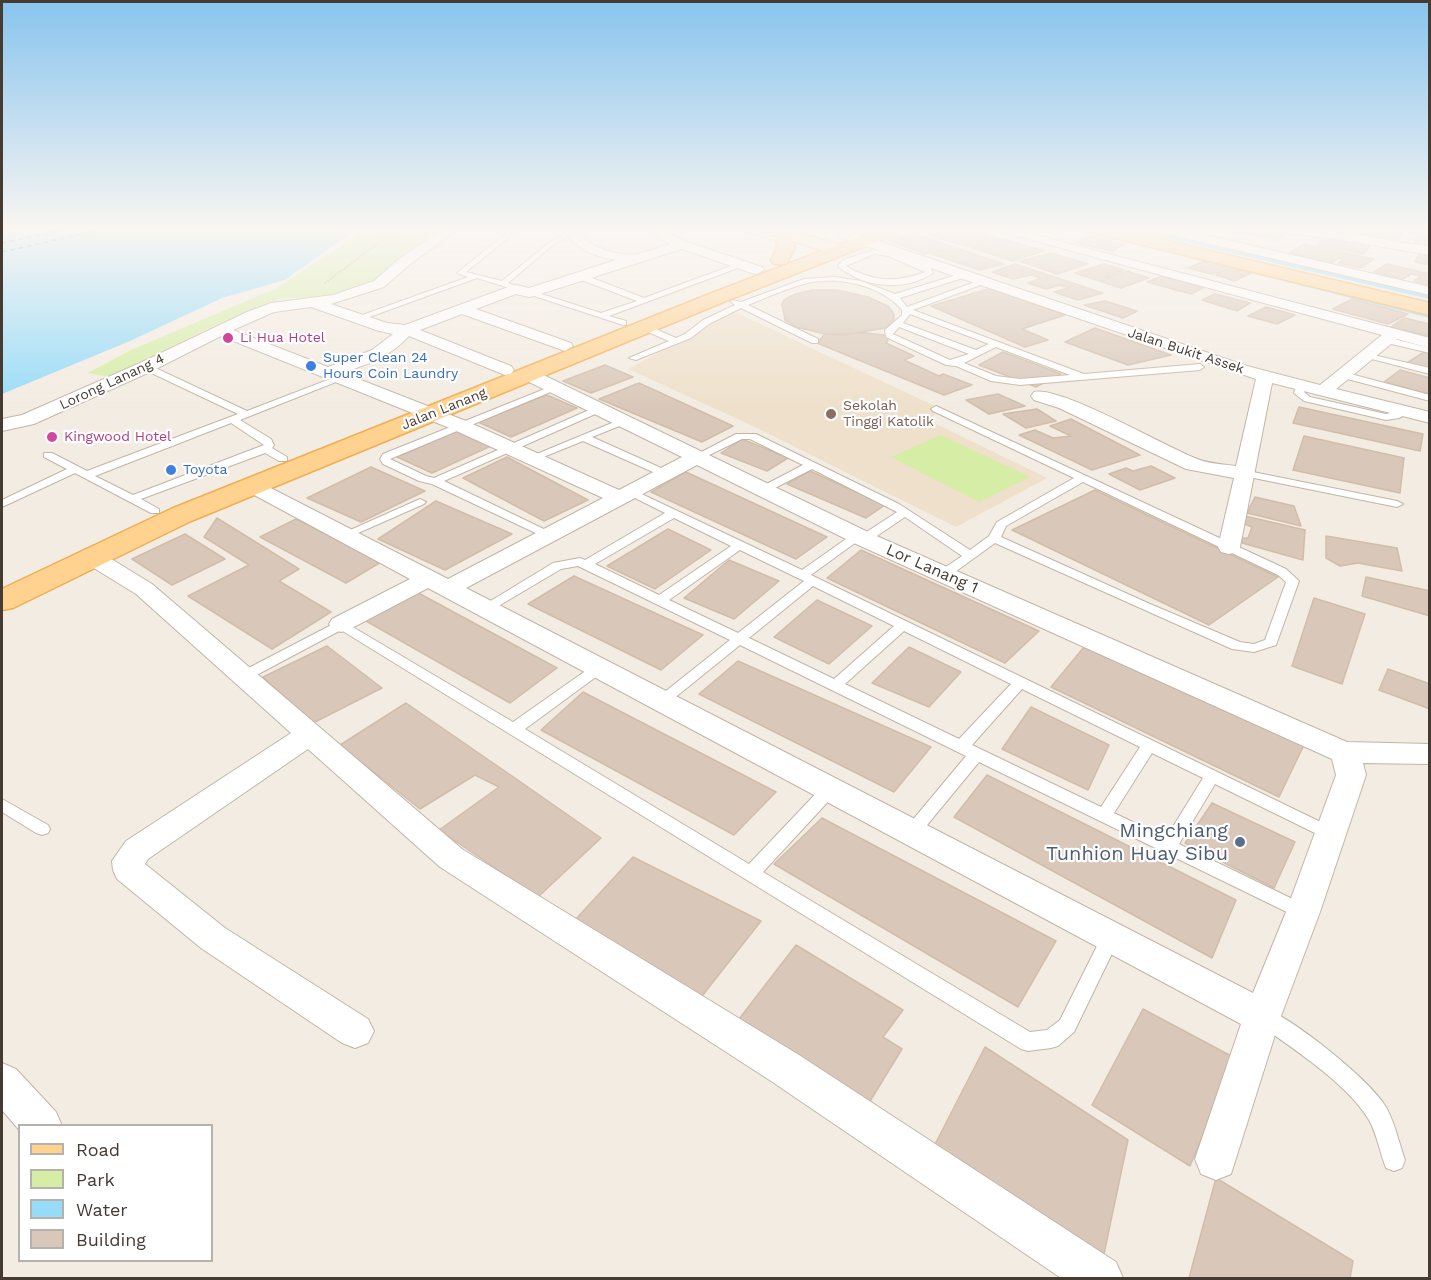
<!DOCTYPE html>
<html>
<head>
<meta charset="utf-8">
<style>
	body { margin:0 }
	#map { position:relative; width:1431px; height:1280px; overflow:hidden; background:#f3ece2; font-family:"Work Sans",sans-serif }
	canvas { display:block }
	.frame { position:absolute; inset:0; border:3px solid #453b32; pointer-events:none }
	.legend { position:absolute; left:18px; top:1124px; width:195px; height:138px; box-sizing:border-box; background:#fff; border:2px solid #b5b1ad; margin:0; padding:8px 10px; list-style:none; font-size:18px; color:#453b32 }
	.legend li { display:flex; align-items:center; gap:12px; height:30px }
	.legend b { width:30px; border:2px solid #b5b1ad }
</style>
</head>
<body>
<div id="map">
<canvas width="1431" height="1280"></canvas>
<div class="frame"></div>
<ul class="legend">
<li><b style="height:8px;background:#ffd28f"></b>Road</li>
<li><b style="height:16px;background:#d5eda5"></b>Park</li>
<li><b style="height:16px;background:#96dbf8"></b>Water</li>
<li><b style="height:16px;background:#d9c8b9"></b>Building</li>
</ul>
</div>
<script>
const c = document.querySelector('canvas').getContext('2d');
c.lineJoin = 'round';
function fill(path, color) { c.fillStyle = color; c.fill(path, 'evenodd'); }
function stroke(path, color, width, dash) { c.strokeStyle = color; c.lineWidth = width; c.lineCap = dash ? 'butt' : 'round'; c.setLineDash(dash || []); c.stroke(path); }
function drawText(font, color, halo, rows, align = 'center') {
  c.font = font + ' "Work Sans",sans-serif'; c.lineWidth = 4.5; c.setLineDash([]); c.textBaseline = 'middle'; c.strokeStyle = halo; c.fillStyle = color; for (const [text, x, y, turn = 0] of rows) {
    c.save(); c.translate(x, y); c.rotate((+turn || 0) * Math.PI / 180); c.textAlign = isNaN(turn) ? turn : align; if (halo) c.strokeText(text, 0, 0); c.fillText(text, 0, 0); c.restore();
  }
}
fill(new Path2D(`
	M735,312L939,408L930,421L1047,478L956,527L753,426L628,369Z`), '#eee0ca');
fill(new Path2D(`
	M365,230H449L378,283L324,297L281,298L211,327L110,377L88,373L131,350L277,288Z
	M941,435L1030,477L979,502L891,457Z`), '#d5eda5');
fill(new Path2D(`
	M2,230H355L285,280L222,298L130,341L2,394Z`), '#96dbf8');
stroke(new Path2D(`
	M1082,230L1116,238
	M1140,230L1430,297
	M1404,230L1430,234
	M1252,271L1430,316`), '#96dbf8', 4);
stroke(new Path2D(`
	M2,243L64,230
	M2,252L100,230`), '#1e7aa2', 1.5, [4.5, 4]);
const building = new Path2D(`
	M947,230H973L996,237L966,246L928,235Z
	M1223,230H1277L1288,232L1279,240Z
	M1333,230H1393L1402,232L1397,241Z
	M914,233L953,247L925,254L888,240Z
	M1090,236L1125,244L1112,251L1075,243Z
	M1417,236L1430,238V246L1415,244Z
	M1324,237L1371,245L1363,254L1317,245Z
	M1000,238L1044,251L1012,261L970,247Z
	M1304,244L1374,259L1361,268L1338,263L1344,259L1339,258L1332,263L1289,253Z
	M956,248L1004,264L980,270L932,254Z
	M1420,251L1430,253V265L1415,262Z
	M1051,253L1088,264L1057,274L1020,261Z
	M1205,261L1251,273L1234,281L1216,275L1224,271L1211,274L1188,268Z
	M1015,264L1103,293L1078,300L1054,292L1069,288L1060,285L1046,289L1028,283L1041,278L1031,275L1013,279L992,272Z
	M1104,264L1124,270L1105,277L1107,278L1127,271L1149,278L1121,288L1075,273Z
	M1387,264L1430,274V285L1414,281L1421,276L1411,274L1403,279L1374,272Z
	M1162,276L1203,288L1191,294L1147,282Z
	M992,288L1065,315L1022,329L1048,340L1025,347L931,306Z
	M813,290H837L868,297L888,306L894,314V321L885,328L845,335L825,334L796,327L785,320L782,304L784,300L795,294Z
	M1215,294L1250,303L1237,311L1202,300Z
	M1352,299L1408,314L1388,324L1333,309Z
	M1105,301L1137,311L1123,318L1084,305Z
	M1266,307L1295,315L1277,324L1248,316Z
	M1404,318L1430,324V336L1391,327Z
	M1095,328L1171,355L1128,365L1065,342Z
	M866,333L885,335L888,341L886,343L914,356L904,360L939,376L943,374L972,385L944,395L817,343L825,334Z
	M1003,352L1061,374L1036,387L979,365Z
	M1424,352L1430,354V369L1407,363Z
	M605,365L633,377L591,393L563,381Z
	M1400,370L1430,378V394L1384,382Z
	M639,383L733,426L702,442L599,399Z
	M998,394L1025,406L989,414L966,400Z
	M547,395L577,408L511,437L478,422Z
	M1299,407L1423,434L1420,451L1293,423Z
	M1037,409L1056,421L1026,428L1003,414Z
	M1071,419L1140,455L1092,470L1019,435L1035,430L1053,438L1071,436L1050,426Z
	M462,429L493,445L432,473L397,457Z
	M1304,436L1404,458L1400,493L1293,470Z
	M742,439L788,458L767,471L721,453Z
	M507,457L588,500L544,521L463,478Z
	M1151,466L1175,478L1140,490L1109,474L1126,468L1133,471Z
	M371,467L425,491L361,522L307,498Z
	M810,471L885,505L866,518L787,484Z
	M686,472L827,537L796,559L651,492Z
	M1095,490L1278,577L1209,625L1012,530Z
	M1255,497L1294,506L1301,526L1247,513Z
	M436,501L512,534L445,570L378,539Z
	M1245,516L1305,530L1303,560L1242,543V538H1248L1252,527L1242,523Z
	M217,518L299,569L279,581L331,612L272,649L188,596L249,565L204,537Z
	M296,519L381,562L346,583L260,537Z
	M668,529L711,550L655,589L607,566Z
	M185,534L225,559L172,585L132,559Z
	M1326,536L1397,548L1402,571L1358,563L1340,566L1326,558Z
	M861,550L1039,631L1005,663L827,578Z
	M729,560L779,581L734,619L684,598Z
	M574,576L703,635L661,670L528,604Z
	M1366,577L1430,591V616L1362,596Z
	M413,590L557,668L510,703L366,621Z
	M1314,598L1365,614L1342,684L1292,666Z
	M817,600L872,626L829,664L774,637Z
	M327,646L382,688L313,723L263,677Z
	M909,647L961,672L929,707L872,683Z
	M1084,647L1304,745L1279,797L1051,687Z
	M738,661L931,747L894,792L699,694Z
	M1388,669L1430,684V709L1379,690Z
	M583,692L776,792L734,835L541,730Z
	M406,703L512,776L601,838L538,897L439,830L499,787L475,775L420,809L340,745Z
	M1031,707L1109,745L1088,790L1002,749Z
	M987,775L1236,900L1212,958L954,817Z
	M1212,803L1295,842L1274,888L1185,843Z
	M822,818L1056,941L1018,1007L774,864Z
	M633,857L761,921L699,1000L575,920Z
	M796,945L903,1010L883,1037L902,1049L864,1111L736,1023Z
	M1143,1009L1235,1058L1190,1166L1092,1105Z
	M985,1047L1128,1140L1101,1268L930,1154Z
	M1216,1178L1353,1261L1350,1278H1189Z`);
fill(building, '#d9c8b9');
stroke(building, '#d1bda8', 1.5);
const lane = new Path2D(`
	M510,230H518L466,272L502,281L550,242L568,232L573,233L554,244L508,283L519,287V291L477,278L361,320L354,318L468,277L457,273Z
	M742,230H753L788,242L783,243Z
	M1032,230H1042L1026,237L1021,236Z
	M873,250L892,252L930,267L933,273C905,292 863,288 838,266L843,260ZM874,254L888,256L925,272C895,283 874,282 846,266Z
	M739,263L746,265L609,316L626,321V325H623L525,293L532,291L601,313L637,301L576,278V274H582L644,298Z
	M966,272L970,274L969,276L900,298L907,307L983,279L987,281L986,283L913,310L1084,374L1200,364L1204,367L1200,370L1020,385L991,381L956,366L946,365L886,337L885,330L902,315V310C881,285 836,275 804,284C785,289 766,298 748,305L818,339V343H812L741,308L709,324L691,338L636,360L629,358L669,341L641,329V325H647L676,338L685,334L703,320L735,305L731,302L732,300L741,302L804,279L835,277L861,281L895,294ZM910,314L989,344L976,350L903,323ZM899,327L969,354L950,360L893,334ZM996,347L1070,375L1020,379L996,376L964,363Z
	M1386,337L1430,348V353L1383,342L1382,340Z
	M1364,353L1430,368V374L1364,357Z
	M143,365H149L247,411L338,376L346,378L240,420L271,439L274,445L272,448L287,457V461H279L265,453L141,499L159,509V513H151L75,473L2,507V500L67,469L44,457V453H52L87,471L238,414L143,369ZM231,423L264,445L133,495L95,476Z
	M1343,372L1430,395V401L1340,377V373Z
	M1301,383L1306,386L1304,392L1310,397L1386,414L1406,409L1411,412L1399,418L1386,420L1304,401L1294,393L1296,386Z
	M552,386L560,388L390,459L426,476L434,478L596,407H602V411L444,481L552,533L554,535L552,537H544L432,484L419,481L383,464L380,459L383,454Z
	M936,406L1286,569L1299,581L1276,645L1254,652L1232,649L995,543L948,577H940L938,574L940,571L962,556L905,517L868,542L859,540L811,575L1335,829L1337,833L1335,837L1329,839L1323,837L1215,784L1179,844L1309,907L1312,912L1309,917L1303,919L1297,917L979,762L918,836L912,838L906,836L904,832L906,828L966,756L740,645L667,704H657L655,701L657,698L730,640L578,566L561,569L490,611H480L479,608L553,563L580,558L585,560L665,513L627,494V490L631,489L802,570L853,534L862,535L897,512L812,469L767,492H759V488L803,465L750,439H742L701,459L697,460L692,457L736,434H756L899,504L970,550L989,536L997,522L1074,478L933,411L931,409ZM1083,482L1278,575L1286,582L1265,640L1254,644L1240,642L1150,604L1001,537L1006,526ZM674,518L731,546L659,595L595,564ZM740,550L804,581L738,633L669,600ZM813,586L894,626L834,679L749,638ZM904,631L1011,684L959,739L845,684ZM1022,689L1140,747L1101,807L972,745ZM1152,753L1203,778L1166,838L1114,813Z
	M624,418L629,421L627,423L592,437L670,472V476H662L583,441L536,460L532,461L527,458Z
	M1243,470L1397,501L1403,504L1397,507L1239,475V471Z
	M420,499L426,502L424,504L349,537L345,539L339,535Z
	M341,620L513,722L594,665H604L606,668L604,671L525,729L749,864L824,785L830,783L836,785L838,789L836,793L763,872L1030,1032L1047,1030L1060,1020L1104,932L1111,929L1118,932L1120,937L1074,1032L1058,1046L1051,1048L1028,1051L1021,1049L341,630L249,679L244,681L237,676L239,673Z
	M2,799L48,825L50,829L48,833L42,835L36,833L2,812Z
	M1264,1008C1294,1019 1370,1080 1386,1107C1395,1123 1399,1143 1405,1160L1402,1168L1394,1171L1386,1168C1380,1153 1377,1134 1369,1120C1347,1083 1292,1048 1257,1023L1254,1017L1257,1011Z`);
const street = new Path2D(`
	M442,230H457L409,265L384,287L331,304L387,323L405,325L511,286L516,285L529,288L616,260C594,256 576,250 564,230H577C588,247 618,257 637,254C648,252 659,247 670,244L645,230H662L687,242L762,267L764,270L757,274L752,273L682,249L534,296L529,297L516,294L476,309L571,343L573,346L565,351L462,314L420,330L511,366L514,370L511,374L505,375L409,336C388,358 370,363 343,373L466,421L619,490L682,457L521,378L518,374L521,370H533L872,534L1347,742L1430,744V764L1363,763L1366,775L1320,912L1281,1016L1231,1174L1216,1180L1201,1174L1195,1159L1241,1024L428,588L350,629L341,632L332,629L329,624L332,619L410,579L245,490L242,486L245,482L252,480L259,482L448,579L603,498L452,429L221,336L152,371L34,424L2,431V419L22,415L140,363L247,312L271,303L333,295L374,281L399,259ZM311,307L379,331L393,334L372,350L328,367L233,330L274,312ZM697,465L856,544L1332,759L1336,775L1286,912L1253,993L466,588Z
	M846,230L1247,366L1320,385L1382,335L995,230H1017L1430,338V348L1397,339L1336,389L1430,412V423L1272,383L1240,547L1237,552L1229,554L1221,552L1218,547L1234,478L1186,469L1059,408L1034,400L1031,396L1034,392C1061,386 1164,446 1195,458C1207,464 1223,464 1236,466L1256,379L840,237L839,234L840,231Z
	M1161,230H1185L1430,287V295L1167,234Z
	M1286,230L1337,231L1430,247V255L1337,239L1292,234Z
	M92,550L100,552L152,584L462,849L799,1055L1116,1262L1123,1278H1061L771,1081L440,867L308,749L148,859L145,864L225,928L368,1019L374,1031L368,1043L355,1048L342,1043L201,948L117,879L113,870L112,861L126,841L291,733L136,594L84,562L81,557L84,552Z
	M2,1063L16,1069L56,1112L62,1126H20V1131L2,1110Z`);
const secondary = new Path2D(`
	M764,230H791L843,246L846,250L843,254L837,255L766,233Z`);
const primary = new Path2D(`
	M782,230L789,231L795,248L786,264H774L771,260L777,248L775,235Z
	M877,230H901L899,233L726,301L191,521L13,608L2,610V589L171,509L712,293Z
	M1092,230H1122L1430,303V315L1094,233Z`);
stroke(lane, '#c2b5a6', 2);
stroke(street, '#c2b5a6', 2);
stroke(secondary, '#dbbe8d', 3);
stroke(primary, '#f0ae52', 3);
stroke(new Path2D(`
	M325,283L396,230`), '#c3ac93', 2, [1.5, 1.5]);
fill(lane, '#fff');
fill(street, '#fff');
fill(secondary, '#ffe8c0');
fill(primary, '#ffd28f');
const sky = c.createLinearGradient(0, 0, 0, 410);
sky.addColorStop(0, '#87c4ee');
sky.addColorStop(0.56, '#faf6f2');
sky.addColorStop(1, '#faf6f200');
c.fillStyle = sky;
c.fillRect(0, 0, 1431, 410);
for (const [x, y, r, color] of [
	[228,338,6,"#d1479c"],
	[311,366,6,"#3f7fe0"],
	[831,414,6,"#8d6e63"],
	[52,437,6,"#d1479c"],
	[171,470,6,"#3f7fe0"],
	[1240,842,6,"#5c6f8a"]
]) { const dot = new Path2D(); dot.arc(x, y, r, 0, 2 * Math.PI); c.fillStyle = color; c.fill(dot); stroke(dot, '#fff', 2); }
drawText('14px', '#b23c85', '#fff', [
	["Li Hua Hotel",240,338],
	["Kingwood Hotel",64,437]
], 'left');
drawText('14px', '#453b32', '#fff', [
	["Jalan Bukit Assek",1186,351,18],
	["Lorong Lanang 4",112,382,-25],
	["Jalan Lanang",444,409,-22]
]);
drawText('14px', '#366cbe', '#fff', [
	["Super Clean 24",323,358],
	["Hours Coin Laundry",323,374],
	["Toyota",183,470]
], 'left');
drawText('14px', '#785e54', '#fff', [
	["Sekolah",843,406],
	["Tinggi Katolik",843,422]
], 'left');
drawText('16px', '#453b32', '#fff', [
	["Lor Lanang 1",932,569,24]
]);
drawText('20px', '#4e5e75', '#fff', [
	["Mingchiang",1228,831],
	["Tunhion Huay Sibu",1228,854]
], 'right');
</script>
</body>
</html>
